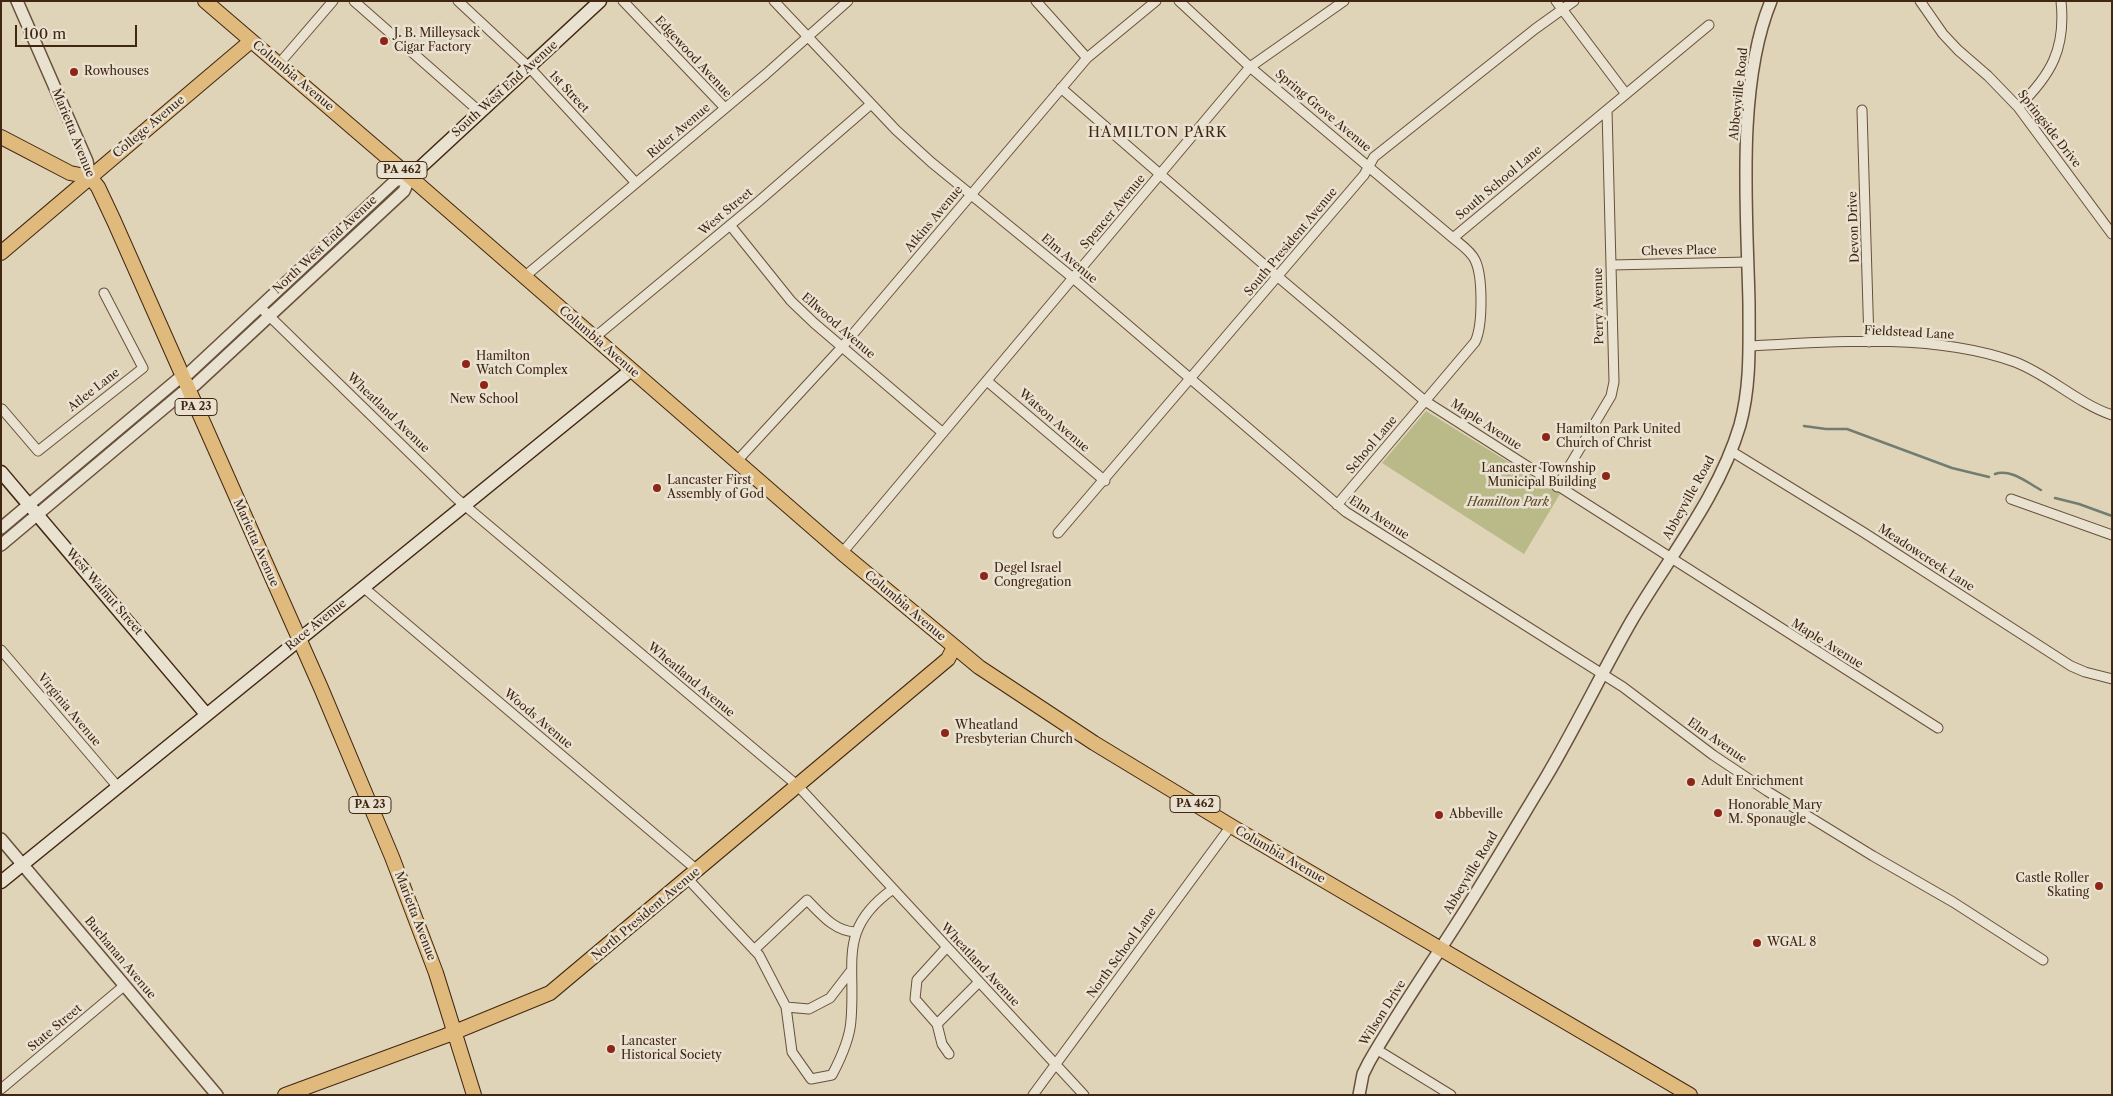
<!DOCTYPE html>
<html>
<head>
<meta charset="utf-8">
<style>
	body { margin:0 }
	#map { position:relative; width:2113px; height:1096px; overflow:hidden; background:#dfd3b8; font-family:"Libre Caslon Text",serif }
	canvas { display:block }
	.frame { position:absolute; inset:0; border:2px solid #412611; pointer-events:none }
	.scale { position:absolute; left:15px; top:25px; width:122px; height:22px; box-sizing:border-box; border:2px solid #412611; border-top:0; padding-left:6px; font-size:15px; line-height:18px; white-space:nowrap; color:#412611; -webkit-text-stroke:4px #eae2d1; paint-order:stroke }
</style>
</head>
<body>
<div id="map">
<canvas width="2113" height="1096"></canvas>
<div class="frame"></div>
<div class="scale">100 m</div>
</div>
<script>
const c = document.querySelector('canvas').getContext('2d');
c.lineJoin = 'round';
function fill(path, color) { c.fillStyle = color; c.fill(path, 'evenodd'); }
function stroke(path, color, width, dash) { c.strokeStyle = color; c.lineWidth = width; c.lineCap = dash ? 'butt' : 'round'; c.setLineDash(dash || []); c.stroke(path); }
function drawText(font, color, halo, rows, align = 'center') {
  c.font = font + ' "Libre Caslon Text",serif'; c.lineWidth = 5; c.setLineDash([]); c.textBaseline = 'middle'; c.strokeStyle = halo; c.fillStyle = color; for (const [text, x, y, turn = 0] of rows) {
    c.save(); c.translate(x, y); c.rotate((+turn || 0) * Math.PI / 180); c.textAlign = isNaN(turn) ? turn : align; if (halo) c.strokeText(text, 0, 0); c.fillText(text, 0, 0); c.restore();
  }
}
fill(new Path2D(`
	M1426,411L1560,494L1524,554L1382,463Z`), '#baba89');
stroke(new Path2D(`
	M1804,426L1826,429H1847L1952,468L1989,477
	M1995,474C2010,468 2028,483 2041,490
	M2055,498L2079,504L2112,516`), '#727d71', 2.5);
const minor = new Path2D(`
	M354,1L480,112
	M458,1L530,68L636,183
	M623,1L725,108
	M774,1L896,130L931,162L1073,278L1346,512L1623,687L1713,755L1767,791L1873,856L1953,902L2043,960
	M1036,1L1087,58
	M1179,1L1250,67L1453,238C1460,244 1471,251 1475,260C1483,276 1483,326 1475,342L1337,505
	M1556,1L1626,94
	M1920,1L1943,34L1958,50L1988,76L2018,107L2112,234
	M278,65L333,1
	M1061,88L1277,276L1425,401L1938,728
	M2018,107C2051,75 2066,49 2061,1
	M1862,110L1869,342
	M730,225L791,301L814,323L943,433
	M1453,238L1709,25
	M1611,265L1748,262
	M524,277L766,74L848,1
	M260,307L456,498L798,786L1084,1095
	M594,338L758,202L871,104
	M1750,346C1833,341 1936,333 2015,362C2049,375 2077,403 2112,415
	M987,381L1105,481
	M2,409L38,451L143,368L104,293
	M1731,451L1863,532L2071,666L2085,672L2112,679
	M737,461L842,347L1087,58L1156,1
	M1557,487L1611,396L1614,382L1607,110
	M2011,499L2112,535
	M1058,533L1364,175L1374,157L1535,29L1574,1
	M842,553L1250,67L1344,1
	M363,587L697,870
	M1,650L117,786
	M688,879L759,955L786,1007L792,1052L811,1079L832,1075C841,1058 850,1039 851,1020C856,962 837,929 893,889
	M947,947L917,980L915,999L937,1024L942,1044L949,1054
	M754,950L807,900C821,914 834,931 855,932
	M786,1007L809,1009L830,998L850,972
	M937,1024L979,982
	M1376,1049L1451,1095
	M1,1089L125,985
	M1033,1095L1231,826`);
const tertiary = new Path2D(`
	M17,1L87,161L90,177
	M1,528L177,380L189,373L395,181L410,177
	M1,545L182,393L195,385L404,191L410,177
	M1,839L217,1095
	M1359,1095L1363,1074L1369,1062C1399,1010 1434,960 1466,909C1493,866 1519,822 1545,779C1576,727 1602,672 1632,620C1669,557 1719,496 1740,425C1751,385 1749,344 1749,303C1747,212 1736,86 1771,1`);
const secondary = new Path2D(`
	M410,177L600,1
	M1,472L206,714
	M1,882L631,370`);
const primary = new Path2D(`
	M205,1L410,177L842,553L979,667L1094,743L1231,826L1690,1095
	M1,137L70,173L90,177
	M90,177L98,187L114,221L321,688L392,857L436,973L474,1095
	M1,253L251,41
	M285,1095L445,1036L550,993L948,659L954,647`);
stroke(minor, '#68513b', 11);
stroke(tertiary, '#68513b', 14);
stroke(secondary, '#412611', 15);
stroke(primary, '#412611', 16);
stroke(minor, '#eae2d1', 9);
stroke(tertiary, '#eae2d1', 11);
stroke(secondary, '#eae2d1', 12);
stroke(primary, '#e0ba7c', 14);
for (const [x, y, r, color] of [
	[384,41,5,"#8f2418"],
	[74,72,5,"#8f2418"],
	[466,364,5,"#8f2418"],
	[484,385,5,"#8f2418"],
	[1546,437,5,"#8f2418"],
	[1606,476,5,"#8f2418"],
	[657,488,5,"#8f2418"],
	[984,576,5,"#8f2418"],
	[945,733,5,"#8f2418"],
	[1691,782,5,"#8f2418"],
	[1718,813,5,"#8f2418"],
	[1439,815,5,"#8f2418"],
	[2099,886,5,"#8f2418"],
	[1757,943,5,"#8f2418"],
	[611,1049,5,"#8f2418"]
]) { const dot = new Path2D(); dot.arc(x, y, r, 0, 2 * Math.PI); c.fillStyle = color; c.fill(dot); stroke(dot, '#eae2d1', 2); }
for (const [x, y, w] of [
	[402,170,50],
	[196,407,42],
	[1195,804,50],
	[370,805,42]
]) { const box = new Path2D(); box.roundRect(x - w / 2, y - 8.5, w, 17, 4); c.fillStyle = '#eae2d1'; c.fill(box); stroke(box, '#412611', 1); }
drawText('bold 11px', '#412611', null, [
	["PA 462",402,170],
	["PA 23",196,407],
	["PA 462",1195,804],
	["PA 23",370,805]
]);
drawText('12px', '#412611', '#eae2d1', [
	["J. B. Milleysack",394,34],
	["Cigar Factory",394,48],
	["Rowhouses",84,72],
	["Hamilton",476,357],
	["Watch Complex",476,371],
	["New School",484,400,"center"],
	["Hamilton Park United",1556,430],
	["Church of Christ",1556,444],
	["Lancaster Township",1596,469,"right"],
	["Municipal Building",1596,483,"right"],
	["Lancaster First",667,481],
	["Assembly of God",667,495],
	["Degel Israel",994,569],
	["Congregation",994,583],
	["Wheatland",955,726],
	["Presbyterian Church",955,740],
	["Adult Enrichment",1701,782],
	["Honorable Mary",1728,806],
	["M. Sponaugle",1728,820],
	["Abbeville",1449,815],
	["Castle Roller",2089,879,"right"],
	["Skating",2089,893,"right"],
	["WGAL 8",1767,943],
	["Lancaster",621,1042],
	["Historical Society",621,1056]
], 'left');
drawText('12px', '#412611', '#eae2d1', [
	["Edgewood Avenue",693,57,47],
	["Columbia Avenue",293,76,40],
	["South West End Avenue",505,89,-42],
	["1st Street",569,92,47],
	["Abbeyville Road",1739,94,-84],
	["Spring Grove Avenue",1323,111,40],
	["College Avenue",149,127,-40],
	["Springside Drive",2049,129,52],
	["Rider Avenue",679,131,-40],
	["Marietta Avenue",73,133,68],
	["South School Lane",1499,183,-40],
	["West Street",726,212,-40],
	["Spencer Avenue",1113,212,-50],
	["Atkins Avenue",934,219,-50],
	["Devon Drive",1854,227,-92],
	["South President Avenue",1291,242,-50],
	["North West End Avenue",325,245,-43],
	["Cheves Place",1679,251,-1],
	["Elm Avenue",1069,259,40],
	["Perry Avenue",1599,306,-91],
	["Ellwood Avenue",838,326,41],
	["Fieldstead Lane",1909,333,3],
	["Columbia Avenue",599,342,41],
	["Atlee Lane",94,390,-38],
	["Wheatland Avenue",388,413,44],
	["Watson Avenue",1054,421,41],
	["Maple Avenue",1486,425,33],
	["School Lane",1372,445,-50],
	["Abbeyville Road",1689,498,-61],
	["Elm Avenue",1379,518,33],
	["Marietta Avenue",256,543,66],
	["Meadowcreek Lane",1926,558,33],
	["West Walnut Street",104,592,49],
	["Columbia Avenue",905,606,40],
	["Race Avenue",316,625,-39],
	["Maple Avenue",1827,644,32],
	["Wheatland Avenue",691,680,40],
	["Virginia Avenue",69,710,50],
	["Woods Avenue",538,719,40],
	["Elm Avenue",1717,741,35],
	["Columbia Avenue",1280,855,30],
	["Abbeyville Road",1471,873,-59],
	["North President Avenue",646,914,-40],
	["Marietta Avenue",415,916,69],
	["North School Lane",1122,953,-54],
	["Buchanan Avenue",120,958,50],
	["Wheatland Avenue",980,965,47],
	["Wilson Drive",1383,1013,-58],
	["State Street",55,1028,-40]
]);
drawText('italic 12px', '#594429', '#eae2d1', [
	["Hamilton Park",1508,503]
]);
c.letterSpacing = '1px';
drawText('14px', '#412611', '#eae2d1', [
	["HAMILTON PARK",1158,133]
]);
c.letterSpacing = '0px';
</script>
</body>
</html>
